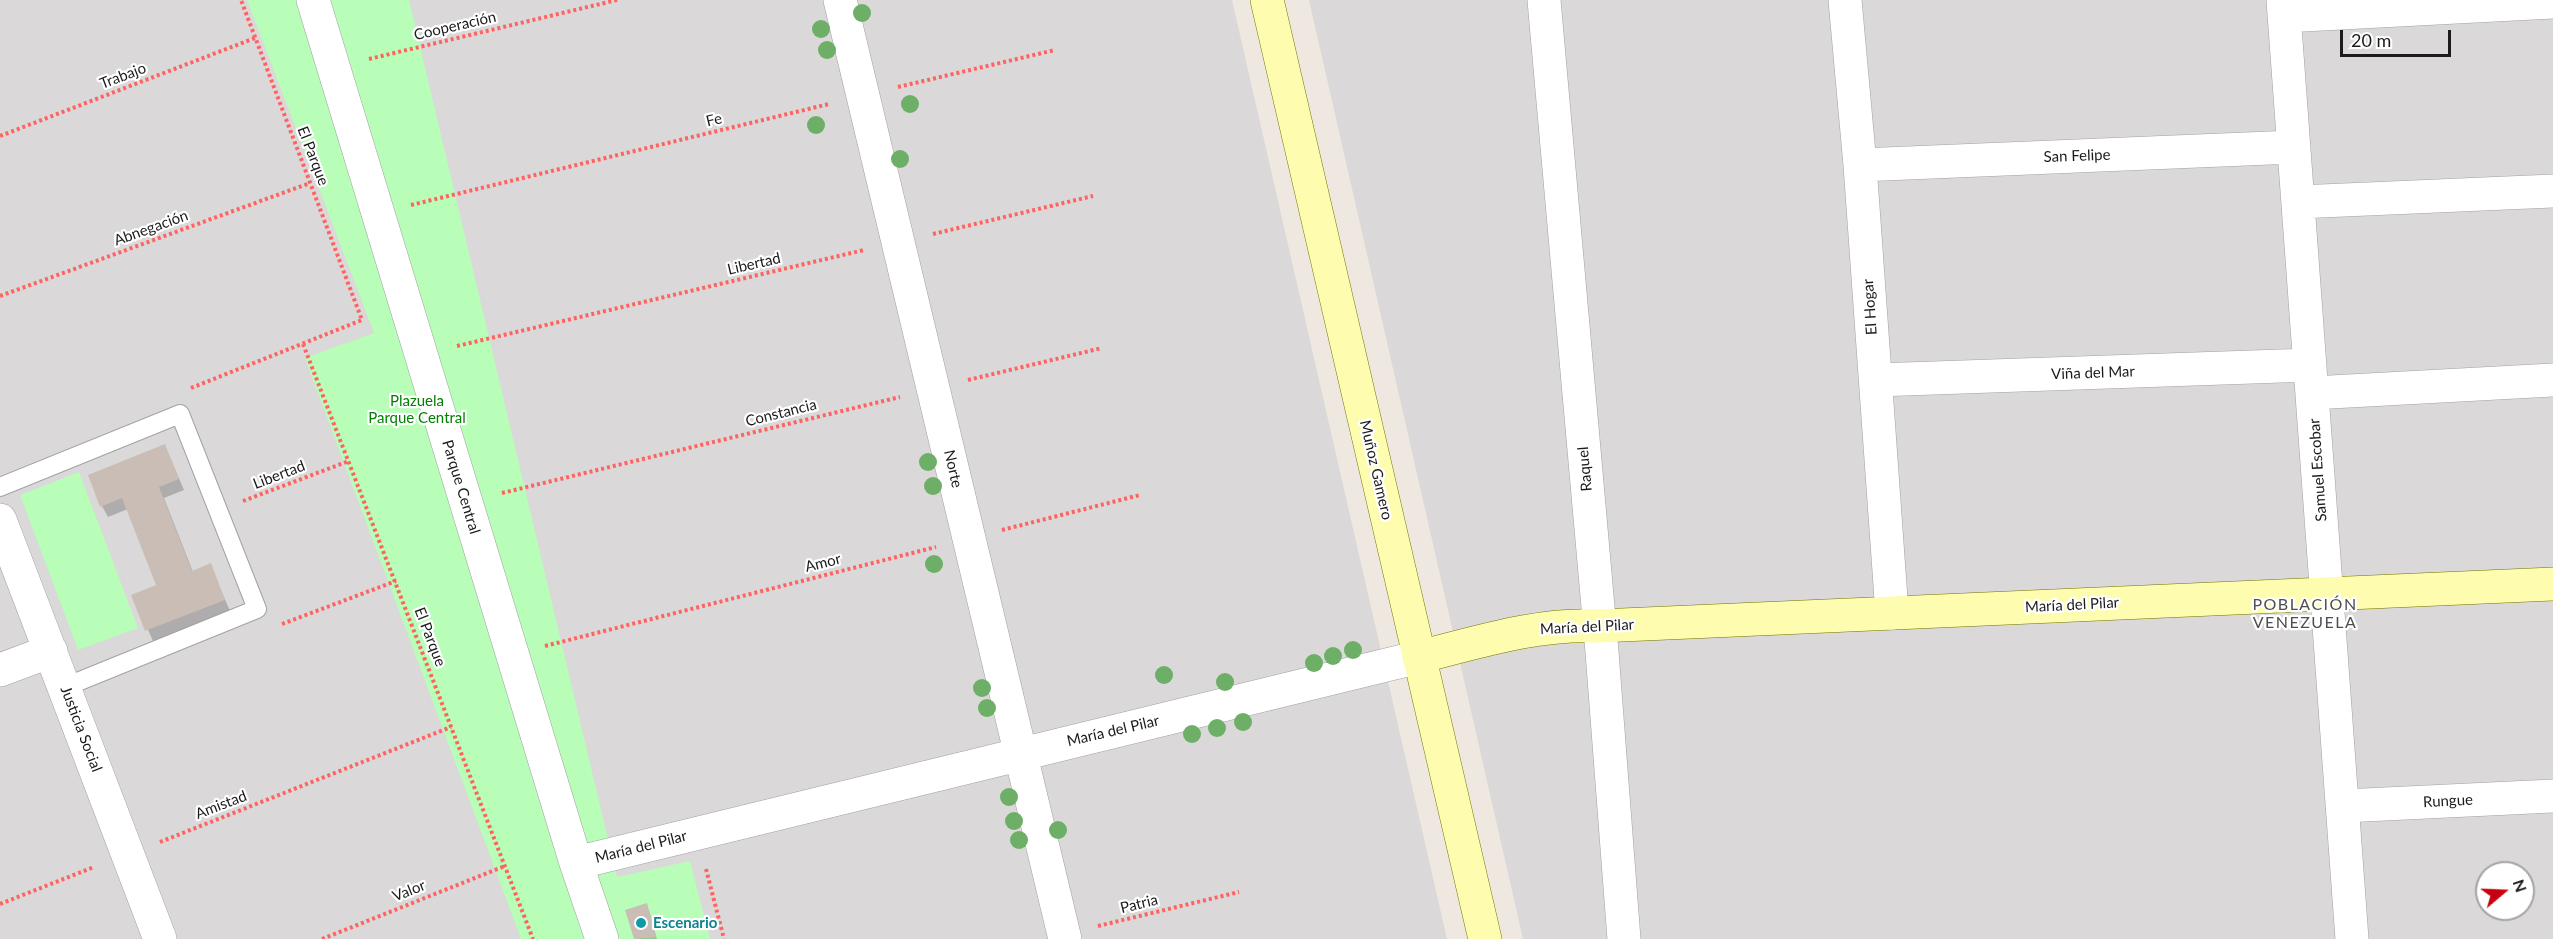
<!DOCTYPE html>
<html>
<head>
<meta charset="utf-8">
<style>
	body { margin:0 }
	#map { position:relative; width:2553px; height:939px; overflow:hidden; background:#eee8e0; font-family:Lato,sans-serif }
	canvas { display:block }
	.north { position:absolute; left:2475px; top:861px; width:60px; height:60px; box-sizing:border-box; background:#fff; border:2px solid #a4a4a4; border-radius:50%; rotate:71deg; font-size:16px; font-weight:700; line-height:24px; text-align:center; color:#1b1b1b }
	.north::after { content:''; display:block; margin:auto; width:21px; height:27px; background:#c70010; clip-path:polygon(50% 0,100% 100%,50% 72%,0 100%) }
	.scale { position:absolute; left:2340px; top:30px; width:111px; height:27px; box-sizing:border-box; border:3px solid #1b1b1b; border-top:0; padding-left:8px; font-size:18px; line-height:21px; white-space:nowrap; color:#1b1b1b; -webkit-text-stroke:4px #fff; paint-order:stroke }
</style>
</head>
<body>
<div id="map">
<canvas width="2553" height="939"></canvas>
<div class="north">N</div>
<div class="scale">20 m</div>
</div>
<script>
const c = document.querySelector('canvas').getContext('2d');
c.lineJoin = 'round';
function fill(path, color) { c.fillStyle = color; c.fill(path, 'evenodd'); }
function stroke(path, color, width, dash) { c.strokeStyle = color; c.lineWidth = width; c.lineCap = dash ? 'butt' : 'round'; c.setLineDash(dash || []); c.stroke(path); }
function drawText(font, color, halo, rows, align = 'center') {
  c.font = font + ' Lato,sans-serif'; c.lineWidth = 4.5; c.setLineDash([]); c.textBaseline = 'middle'; c.strokeStyle = halo; c.fillStyle = color; for (const [text, x, y, turn = 0] of rows) {
    c.save(); c.translate(x, y); c.rotate((+turn || 0) * Math.PI / 180); c.textAlign = isNaN(turn) ? turn : align; if (halo) c.strokeText(text, 0, 0); c.fillText(text, 0, 0); c.restore();
  }
}
fill(new Path2D(`
	M0,0H1232L1447,939H0Z
	M1309,0H2553V939H1523ZM2487,873H2523V909H2487Z`), '#dad8d8');
fill(new Path2D(`
	M247,0H409L617,877L690,861L710,939H521L305,358L374,333Z
	M79,472L138,628L78,650L20,495Z`), '#b8fdb8');
fill(new Path2D(`
	M165,446L184,490L164,498L193,572L210,565L230,611L153,641L133,596L158,586L128,509L108,517L102,506Z
	M649,910L657,939H635L627,911Z`), '#0003');
fill(new Path2D(`
	M165,444L179,479L159,487L192,571L211,563L225,600L145,631L131,595L156,585L122,498L100,507L88,475Z
	M647,903L656,937L634,939L625,910Z`), '#cabdb6');
const lane = new Path2D(`
	M0,487L180,414L257,609L65,687`);
const street = new Path2D(`
	M313,0L576,863L602,939
	M840,0L1065,939
	M1544,0L1602,652L1624,939
	M1845,0L1860,165L1892,613
	M2283,0L2352,939
	M2284,16L2553,2
	M1860,165L2294,147
	M2298,202L2553,191
	M1876,380L2310,365
	M2312,393L2553,380
	M0,520L160,939
	M0,670L51,651
	M2343,806L2553,796
	M576,863L1419,657`);
const secondary = new Path2D(`
	M1267,0L1485,939
	M1419,657C1479,642 1537,623 1599,626L2553,584`);
stroke(lane, '#a2a2a2', 20);
stroke(street, '#a2a2a2', 34);
stroke(secondary, '#727500', 34);
stroke(new Path2D(`
	M369,59L617,0
	M898,87L1055,50
	M0,136L255,38
	M411,205L829,104
	M933,234L1093,196
	M0,296L310,183
	M303,344L533,939
	M457,346L864,250
	M968,380L1102,348
	M191,388L362,320L241,0
	M502,493L900,397
	M243,501L349,461
	M1002,530L1140,495
	M282,624L396,581
	M545,646L936,547
	M160,842L451,727
	M706,869L724,939
	M0,904L94,867
	M1098,926L1239,892
	M322,939L505,866`), '#ff6360', 4, [3, 3]);
stroke(lane, '#fff', 18);
stroke(street, '#fff', 33);
stroke(secondary, '#fefcae', 33);
c.fillStyle = '#6daf66';
for (const [x, y] of [
	[862,13],
	[821,29],
	[827,50],
	[910,104],
	[816,125],
	[900,159],
	[928,462],
	[933,486],
	[934,564],
	[1353,650],
	[1333,656],
	[1314,663],
	[1164,675],
	[1225,682],
	[982,688],
	[987,708],
	[1243,722],
	[1217,728],
	[1192,734],
	[1009,797],
	[1014,821],
	[1058,830],
	[1019,840]
]) { c.beginPath(); c.arc(x, y, 9, 0, 2 * Math.PI); c.fill(); }
for (const [x, y, r, color] of [
	[641,923,6,"#0f9aa8"]
]) { const dot = new Path2D(); dot.arc(x, y, r, 0, 2 * Math.PI); c.fillStyle = color; c.fill(dot); stroke(dot, '#fff', 2); }
drawText('15px', '#1b1b1b', '#fff', [
	["Cooperación",455,26,-13],
	["Trabajo",123,76,-21],
	["Fe",714,120,-14],
	["El Parque",313,156,69],
	["San Felipe",2077,156,-2],
	["Abnegación",151,228,-20],
	["Libertad",754,264,-13],
	["El Hogar",1870,307,-94],
	["Viña del Mar",2093,373,-2],
	["Constancia",781,413,-14],
	["Norte",953,469,77],
	["Raquel",1585,469,-95],
	["Muñoz Gamero",1376,470,77],
	["Samuel Escobar",2318,470,-94],
	["Libertad",279,475,-21],
	["Parque Central",461,487,73],
	["Amor",823,563,-14],
	["María del Pilar",2072,605,-3],
	["María del Pilar",1587,627,-3],
	["El Parque",430,637,69],
	["Justicia Social",81,729,69],
	["María del Pilar",1113,731,-13],
	["Rungue",2448,801,-3],
	["Amistad",221,805,-21],
	["María del Pilar",641,847,-14],
	["Valor",409,891,-22],
	["Patria",1139,904,-14]
]);
drawText('15px', '#038003', '#fff', [
	["Plazuela",417,401],
	["Parque Central",417,418]
]);
drawText('bold 15px', '#0d838f', '#fff', [
	["Escenario",653,923]
], 'left');
c.letterSpacing = '1.5px';
drawText('16px', '#4e4e4e', '#fff', [
	["POBLACIÓN",2305,605],
	["VENEZUELA",2305,623]
]);
c.letterSpacing = '0px';
</script>
</body>
</html>
